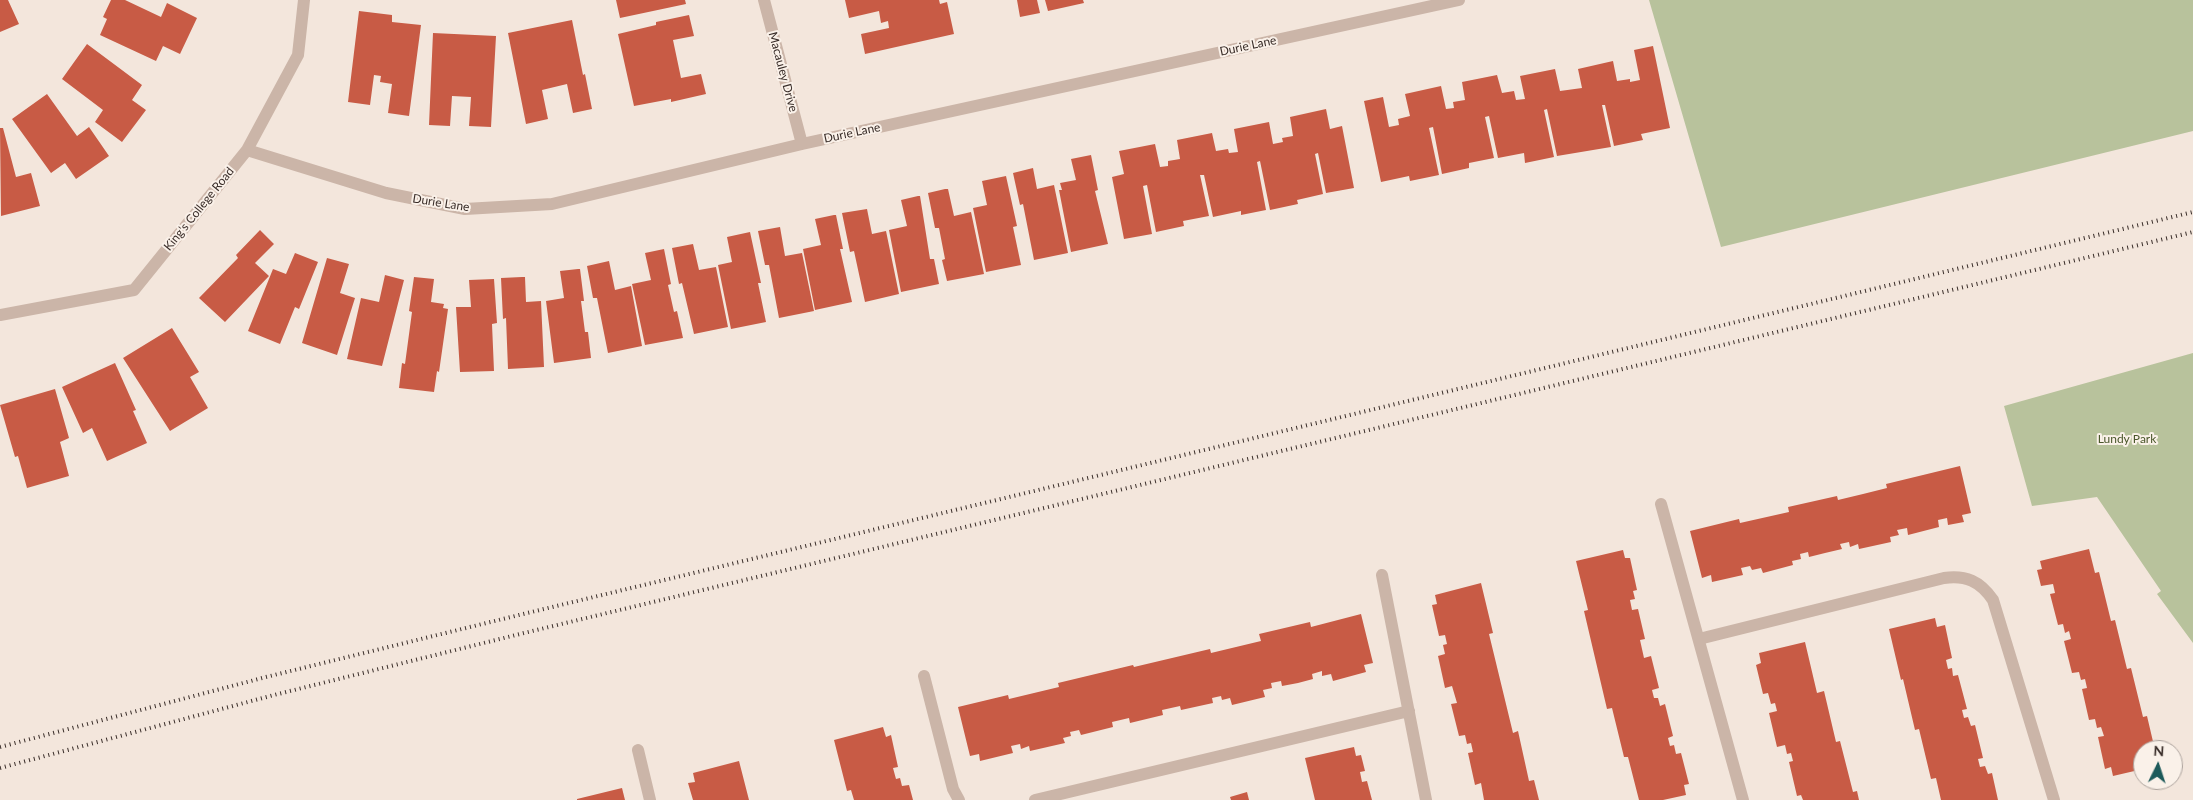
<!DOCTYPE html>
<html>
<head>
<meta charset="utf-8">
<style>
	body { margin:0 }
	#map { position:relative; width:2193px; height:800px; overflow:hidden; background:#f3e6dc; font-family:Lato,sans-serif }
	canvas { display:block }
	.north { position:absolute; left:2133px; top:740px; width:50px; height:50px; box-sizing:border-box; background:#faf1e9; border:1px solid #aca29c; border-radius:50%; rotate:4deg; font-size:14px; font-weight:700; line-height:20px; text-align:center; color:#382c28 }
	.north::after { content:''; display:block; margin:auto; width:18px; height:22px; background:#1d5a5a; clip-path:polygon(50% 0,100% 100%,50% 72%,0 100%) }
</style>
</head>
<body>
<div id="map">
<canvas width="2193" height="800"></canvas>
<div class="north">N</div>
</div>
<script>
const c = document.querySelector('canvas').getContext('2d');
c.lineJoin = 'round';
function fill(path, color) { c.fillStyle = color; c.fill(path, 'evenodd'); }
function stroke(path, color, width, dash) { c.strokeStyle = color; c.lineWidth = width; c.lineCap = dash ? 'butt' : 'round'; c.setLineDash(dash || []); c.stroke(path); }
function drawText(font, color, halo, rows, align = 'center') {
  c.font = font + ' Lato,sans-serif'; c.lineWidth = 4; c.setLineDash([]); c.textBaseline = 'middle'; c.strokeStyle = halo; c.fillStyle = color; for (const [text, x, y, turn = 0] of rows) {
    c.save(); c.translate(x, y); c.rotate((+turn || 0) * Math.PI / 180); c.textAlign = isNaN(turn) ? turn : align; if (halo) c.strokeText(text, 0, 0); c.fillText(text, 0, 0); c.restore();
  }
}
fill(new Path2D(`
	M1649,0H2193V131L1721,247Z
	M2193,353V643L2157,594L2161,591L2097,497L2032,506L2004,406Z`), '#b8c29c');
fill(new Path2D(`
	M0,0H8L19,24L0,32Z
	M111,0H125L161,17L167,3L197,18L180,54L163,46L156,61L100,35L107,19L103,17Z
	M616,0H685L686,4L620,18Z
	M845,0H939L940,4L947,2L954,34L865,54L861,34L889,28L888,21L881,23L879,11L849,18Z
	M1017,0H1037L1040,13L1020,17Z
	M1045,0H1083L1084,3L1048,11Z
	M359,11L392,15V22L421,25L409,116L388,113L392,84L380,82L381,76L374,75L370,105L348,102Z
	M689,15L694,36L673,40L681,78L701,74L706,94L671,102V99L634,106L618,34L656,25V22Z
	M572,20L583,75L585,74L592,109L573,113L567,84L542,90L548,119L526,124L508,33Z
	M433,33L496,36L491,127L469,126L471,97L452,96L450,126L429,125Z
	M87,44L142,85L132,100L146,110L122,142L95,122L103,110L62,79Z
	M1653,46L1670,128L1641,134L1643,140L1614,146L1605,105H1602L1611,147L1557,156L1547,109L1544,110L1554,157L1525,163L1524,153L1498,158L1489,116L1485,117L1494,158L1469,163V168L1442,174L1433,127L1429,128L1439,175L1410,181L1409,176L1381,182L1364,101L1383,97L1389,127L1399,125L1398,119L1410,116L1405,94L1441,86L1446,109L1454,108L1453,102L1465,100L1462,82L1497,75L1502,93L1514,91L1516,100L1525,99L1520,76L1555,69L1560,91L1582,88L1578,69L1613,61L1617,81L1630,79V82L1640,80L1634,50Z
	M47,94L77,136L89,127L109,156L76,179L65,163L51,173L12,119Z
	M1326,109L1330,129L1342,126L1354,188L1326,193L1318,153L1315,154L1323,194L1297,200L1298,204L1270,210L1260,161L1257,162L1266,210L1241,215V211L1213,217L1204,175H1200L1209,216L1183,221L1184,226L1156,232L1147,185L1143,186L1152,234L1124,239L1112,177L1124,174L1119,151L1155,144L1160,167L1168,166V161L1180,159L1177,140L1212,133L1216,151L1228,149L1229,153L1238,152L1234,129L1269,122L1273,144L1283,142L1282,138L1293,136L1290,117Z
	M0,128H3L16,177L31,173L40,206L1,216Z
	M1091,155L1098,190L1095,191L1108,244L1071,252L1059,190H1062L1060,183L1076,180L1071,159Z
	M1033,168L1037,189L1054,185L1068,253L1034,260L1023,204L1020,205L1013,173Z
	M1006,176L1017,226L1013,227L1021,265L986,272L973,208L987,205L982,181Z
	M945,189H948L954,216L971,212L984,274L947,281L942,260L945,259L939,228H935L928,193Z
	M918,196H920L930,259H934L939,284L901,292L889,230L907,226L901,200Z
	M867,209L872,234L886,231L899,294L865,302L854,251L850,252L842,213Z
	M834,215H836L843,249H840L852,302L815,310L803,249L821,245L815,219Z
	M780,227L785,256L802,253L814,311L779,318L769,265H765L758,231Z
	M260,230L274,244L255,263L269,276L225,322L199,298L238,258L236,255Z
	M750,232L761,283H758L766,322L731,329L718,265L732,262L727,237Z
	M693,244L699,270L716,267L728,327L694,334L682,283L679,284L672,248Z
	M664,249L671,284L668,285L674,312L677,311L683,338L645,345L632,284L651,280L645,253Z
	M295,253L318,262L299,309L295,307L280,344L248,331L273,269L286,274Z
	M327,258L349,264L340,293L355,298L337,355L302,343Z
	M609,261L615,290L631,286L642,346L608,353L597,298H593L587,266Z
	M578,269H580L584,301H581L585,332H588L591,358L554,363L546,301L564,298L560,271Z
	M385,275L404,280L382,366L347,359L361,298L379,302Z
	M414,277L434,279L431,302L444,304L443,308L448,309L439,372L437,371L434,392L399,388L402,363L405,364L412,312L409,311Z
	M522,277H525L526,302L541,301L544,367L508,369L506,318L503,319L501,278Z
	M494,279L497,323L492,324L494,371L460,372L456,307H471L469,280Z
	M172,328L199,372L190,377L208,408L170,431L123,358Z
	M115,363L136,410L133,411L147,443L107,461L92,428L83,433L62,387Z
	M55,389L69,438L60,442L69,476L27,488L18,456L15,457L0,405Z
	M1960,466L1971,513L1962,515L1964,522L1948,525L1947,518L1938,520L1939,527L1908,535L1907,528L1897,530L1899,535L1890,537L1891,542L1859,549L1858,544L1850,547L1849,542L1840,544L1842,549L1825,553L1809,557L1808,552L1800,554L1801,559L1792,561L1793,565L1763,573L1761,568L1752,570L1750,566L1741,568L1743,575L1712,582L1711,575L1702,578L1690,531L1739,519L1740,523L1789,512L1788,507L1837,496L1838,500L1863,494L1887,488L1886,484Z
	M2089,549L2095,573L2099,572L2111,621L2115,620L2127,669L2131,668L2143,717L2147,716L2155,750H2143V769L2113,776L2111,767L2105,769L2098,737L2104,736L2101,727L2097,728L2095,719L2089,720L2082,689L2087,688L2085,679L2081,680L2079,672L2072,673L2064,641L2071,639L2069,631L2065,633L2063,624L2058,625L2050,594L2055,593L2053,584L2041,586L2037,570L2042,569L2040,561Z
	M1623,550L1625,558H1630L1637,590L1633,591L1635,599L1630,600L1632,610L1638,609L1645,639L1640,640L1644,658L1651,656L1659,688L1652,690L1654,698H1658L1660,706L1665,704L1673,736L1668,738L1670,746L1674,745L1676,754L1681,753L1689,784L1684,785L1686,795L1663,800H1639L1628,757H1624L1612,708L1607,709L1584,611L1588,610L1576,561Z
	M1481,583L1493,633L1489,634L1513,733L1518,731L1529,781L1534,780L1539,800H1484L1481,783L1475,785L1468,753L1473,752L1471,743L1467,744L1465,735L1459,736L1451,704L1457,703L1452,686L1445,688L1438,656L1445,654L1443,645L1447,644L1445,635L1439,636L1432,605L1437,604L1435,595Z
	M1361,614L1373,663L1364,665L1366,672L1333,681L1331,674L1322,676V671L1312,674L1313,679L1298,683L1282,686L1281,681L1271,683L1272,688L1263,690L1265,697L1232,705L1230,698L1222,700L1221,696L1212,698L1213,703L1181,710L1180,706L1162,710L1163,715L1130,723L1129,718L1112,722L1113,727L1081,735L1079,730L1070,732L1071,736L1063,738L1065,743L1030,751L1029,746L1021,749L1020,744L1011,746L1013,753L980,761L979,754L970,756L958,707L1008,695L1009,699L1059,687L1058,683L1133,665L1134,667L1210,649L1211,653L1261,641L1259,634L1310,622L1311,627Z
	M1935,618L1937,627L1945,625L1952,658L1946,660L1948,669L1952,668L1953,676L1958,675L1967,709L1962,710L1964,718L1968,717L1971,726L1975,725L1983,758L1978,759L1980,767L1985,766L1988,774L1992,773L1998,800H1941L1936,778L1931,779L1919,729L1915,730L1903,679L1901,680L1889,629Z
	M1805,642L1817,693L1824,691L1836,742L1840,741L1853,792L1857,791L1859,800H1803L1801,795L1797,796L1789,762L1793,761L1791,753L1787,754L1785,745L1777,747L1769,713L1777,711L1775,703L1771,704L1768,693L1763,694L1756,665L1761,663L1759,653Z
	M883,727L886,737L891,735L898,767L893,768L896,779L900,778L902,786L909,785L913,800H854L851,790L847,791L834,740Z
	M1354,747L1356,756L1361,755L1365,771L1360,772L1362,782L1367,781L1372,800H1315L1305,758Z
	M739,761L749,800H693L688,783L695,782L693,773Z
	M622,788L625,800H577V799Z
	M1247,792L1249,800H1231L1230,797Z`), '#c85b45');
stroke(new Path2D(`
	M1661,504L1743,800
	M1382,575L1426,800
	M1699,639L1944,578C1966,575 1980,581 1993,600L2054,800
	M924,676L953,789L959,800
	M638,750L650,800
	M1035,800L1409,711`), '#cbb5a8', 12);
stroke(new Path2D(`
	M764,0L802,144
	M247,150L386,193L465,209L552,204L802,144L1459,0
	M0,315L134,290L247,150L298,55L304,0`), '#cbb5a8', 12);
stroke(new Path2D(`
	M0,747L266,677L519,615L2193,212
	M0,768L274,695L524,633L2193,232`), '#382c28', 4, [1, 4]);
drawText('12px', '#382c28', '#faf1e9', [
	["Durie Lane",1248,46,-12],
	["Macauley Drive",783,72,75],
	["Durie Lane",852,133,-12],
	["Durie Lane",441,203,9],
	["King's College Road",199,209,-51]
]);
drawText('12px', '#4a572b', '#faf1e9', [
	["Lundy Park",2127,439]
]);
</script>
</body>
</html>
